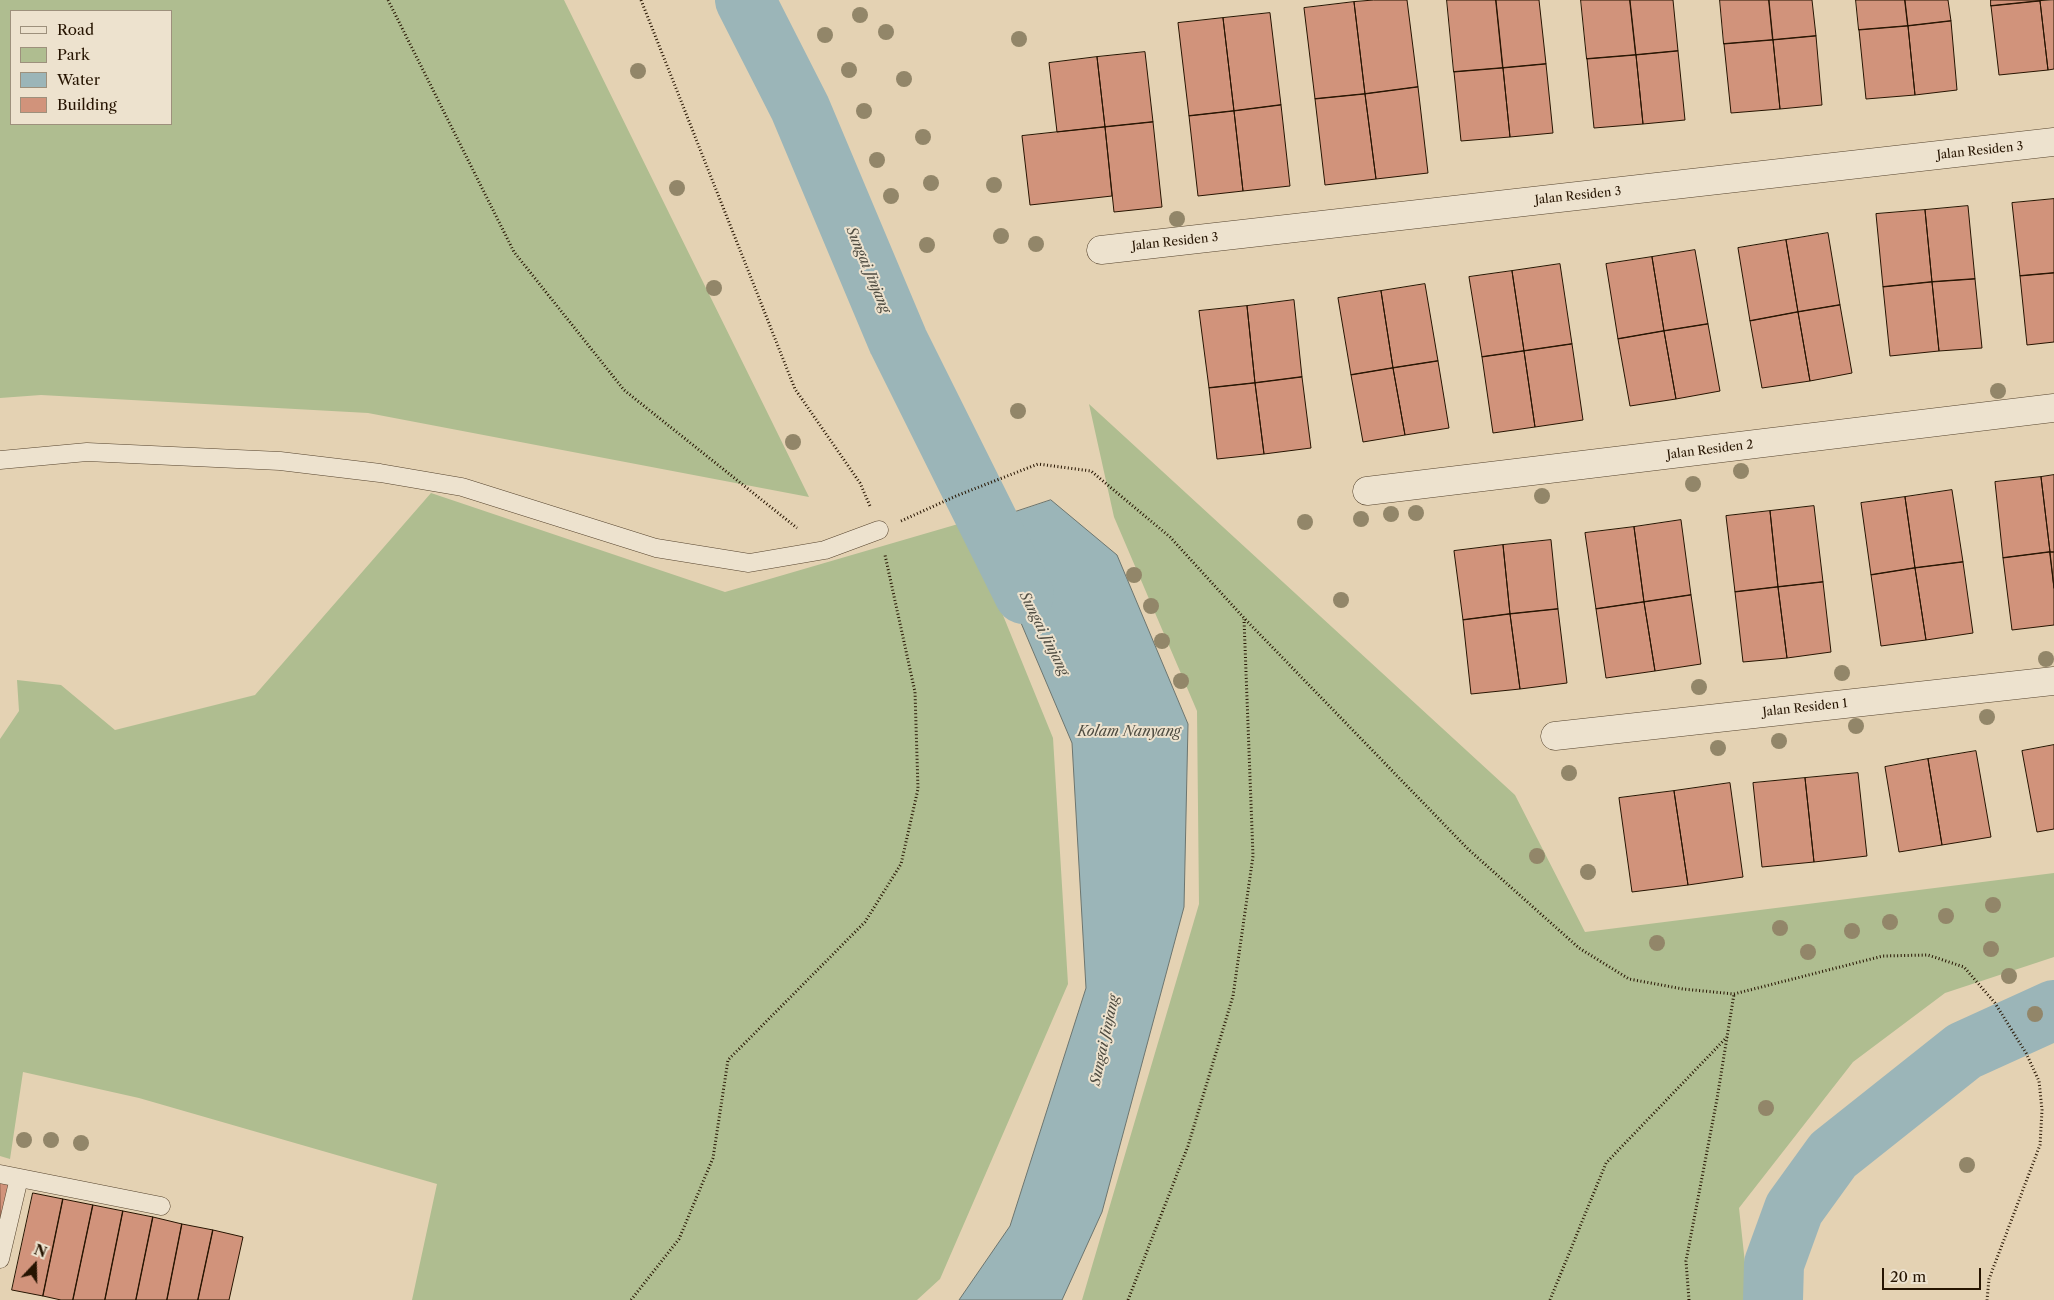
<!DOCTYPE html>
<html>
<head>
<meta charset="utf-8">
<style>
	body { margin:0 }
	#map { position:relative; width:2054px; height:1300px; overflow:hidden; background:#e4d2b3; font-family:"Libre Caslon Text",serif }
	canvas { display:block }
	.legend { position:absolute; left:10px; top:10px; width:162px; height:115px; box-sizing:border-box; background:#ede2ce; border:1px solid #9d907c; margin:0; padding:6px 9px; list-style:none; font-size:15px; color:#261401 }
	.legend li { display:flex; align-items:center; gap:10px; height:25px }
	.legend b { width:25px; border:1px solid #9d907c }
	.north { position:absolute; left:10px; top:1240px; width:50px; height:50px; -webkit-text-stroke:4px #ede2ce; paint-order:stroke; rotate:21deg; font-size:14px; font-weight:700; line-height:20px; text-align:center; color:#261401 }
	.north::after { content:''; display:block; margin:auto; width:18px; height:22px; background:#261401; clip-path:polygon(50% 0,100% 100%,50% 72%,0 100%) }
	.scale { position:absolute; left:1882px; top:1268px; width:99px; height:22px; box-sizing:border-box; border:2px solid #261401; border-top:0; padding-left:6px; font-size:15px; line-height:18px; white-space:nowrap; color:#261401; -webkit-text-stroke:4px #ede2ce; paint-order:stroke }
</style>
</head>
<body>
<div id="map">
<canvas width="2054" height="1300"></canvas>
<ul class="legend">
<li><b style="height:6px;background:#ede2ce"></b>Road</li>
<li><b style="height:14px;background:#afbd90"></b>Park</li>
<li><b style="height:14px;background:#9bb5b8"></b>Water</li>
<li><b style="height:14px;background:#d1937b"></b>Building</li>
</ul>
<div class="north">N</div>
<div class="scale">20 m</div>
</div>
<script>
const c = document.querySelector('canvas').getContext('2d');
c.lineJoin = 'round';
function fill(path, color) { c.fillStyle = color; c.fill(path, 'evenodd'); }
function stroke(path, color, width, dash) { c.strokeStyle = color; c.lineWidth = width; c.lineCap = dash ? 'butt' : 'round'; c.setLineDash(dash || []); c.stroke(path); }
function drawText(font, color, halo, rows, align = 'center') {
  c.font = font + ' "Libre Caslon Text",serif'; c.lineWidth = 4; c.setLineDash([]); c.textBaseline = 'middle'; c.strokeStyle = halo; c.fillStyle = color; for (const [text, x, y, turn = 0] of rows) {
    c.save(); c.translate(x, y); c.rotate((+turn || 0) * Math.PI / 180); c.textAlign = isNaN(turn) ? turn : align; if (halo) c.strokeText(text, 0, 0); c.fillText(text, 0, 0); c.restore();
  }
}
fill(new Path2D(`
	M0,0H564L809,497L368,413L41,395L0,398ZM171,11V124H11V11Z
	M1089,404L1515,795L1585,932L2054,873V957L1945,993L1853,1062L1739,1208L1749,1300H1082L1199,904L1197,711L1114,517Z
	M431,493L725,592L965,522L1053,738L1068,984L940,1279L917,1300H412L437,1184L139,1098L23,1072L10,1159L0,1156V739L19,711L17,680L61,685L115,730L255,695Z`), '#afbd90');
const water = new Path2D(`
	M1051,500L1117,555L1188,724L1184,907L1102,1212L1062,1300H959L1010,1226L1086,988L1072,743L979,524Z`);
fill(water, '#9bb5b8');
stroke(water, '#6c756f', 1);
stroke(new Path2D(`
	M745,0L800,108L898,341L1024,594
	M1773,1300L1774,1264L1794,1209L1833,1155L1964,1051L2054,1010`), '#9bb5b8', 60);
const building = new Path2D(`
	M1374,0H1407L1418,87L1365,94L1354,2Z
	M1447,0H1496L1503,68L1454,72Z
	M1496,0H1539L1546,64L1503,68Z
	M1581,0H1630L1636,55L1587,59Z
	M1630,0H1673L1678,51L1636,55Z
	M1720,0H1769L1773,40L1724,44Z
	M1769,0H1812L1816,36L1773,40Z
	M1856,0H1905L1908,26L1859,30Z
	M1905,0H1948L1951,21L1908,26Z
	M1991,0H2040V1L1991,6Z
	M2054,0V69L2048,70L2040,1Z
	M2040,1L2048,70L1999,75L1991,6Z
	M1354,2L1365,94L1315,99L1304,8Z
	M1270,13L1281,105L1234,111L1223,18Z
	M1223,18L1234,111L1189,116L1178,23Z
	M1951,21L1957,90L1915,95L1908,26Z
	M1908,26L1915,95L1866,99L1859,30Z
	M1816,36L1822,105L1780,109L1773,40Z
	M1773,40L1780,109L1731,113L1724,44Z
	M1678,51L1685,120L1643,124L1636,55Z
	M1145,52L1153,122L1105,127L1097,57Z
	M1636,55L1643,124L1594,128L1587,59Z
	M1097,57L1105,127L1057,132L1049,63Z
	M1546,64L1553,133L1510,137L1503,68Z
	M1503,68L1510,137L1461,141L1454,72Z
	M1418,87L1428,173L1376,179L1365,94Z
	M1365,94L1376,179L1325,185L1315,99Z
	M1281,105L1290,186L1243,191L1234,111Z
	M1234,111L1243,191L1198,196L1189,116Z
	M1153,122L1162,207L1114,212L1105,127Z
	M1105,127L1112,196L1030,205L1022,136Z
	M2054,199V273L2020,276L2012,203Z
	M1968,206L1975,279L1932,282L1925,210Z
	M1925,210L1932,282L1883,287L1876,214Z
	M1828,233L1840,305L1798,312L1786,240Z
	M1786,240L1798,312L1750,321L1738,248Z
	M1695,250L1708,324L1664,331L1652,257Z
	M1652,257L1664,331L1618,339L1606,264Z
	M1560,264L1572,344L1524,351L1512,271Z
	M1512,271L1524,351L1482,357L1469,277Z
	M2054,273V342L2027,345L2020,276Z
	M1975,279L1982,348L1939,351L1932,282Z
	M1932,282L1939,351L1890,356L1883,287Z
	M1425,284L1438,361L1393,368L1381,291Z
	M1381,291L1393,368L1351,375L1338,298Z
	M1294,300L1302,377L1255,383L1247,306Z
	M1840,305L1852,373L1810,381L1798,312Z
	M1247,306L1255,383L1209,388L1199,311Z
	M1798,312L1810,381L1762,388L1750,321Z
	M1708,324L1720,391L1676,399L1664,331Z
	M1664,331L1676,399L1630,406L1618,339Z
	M1572,344L1583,420L1535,427L1524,351Z
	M1524,351L1535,427L1493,433L1482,357Z
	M1438,361L1449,428L1405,435L1393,368Z
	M1393,368L1405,435L1363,442L1351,375Z
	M1302,377L1311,448L1264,454L1255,383Z
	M1255,383L1264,454L1217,459L1209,388Z
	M2054,475V552H2050L2041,477Z
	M2041,477L2050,552L2003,558L1995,482Z
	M1952,490L1963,562L1915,568L1905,497Z
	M1905,497L1915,568L1871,575L1861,503Z
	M1814,506L1823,582L1778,587L1770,511Z
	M1770,511L1778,587L1735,592L1726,516Z
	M1681,520L1691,595L1644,602L1634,527Z
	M1634,527L1644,602L1596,609L1585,533Z
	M1551,540L1558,609L1510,614L1503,545Z
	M1503,545L1510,614L1463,620L1454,551Z
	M2050,552H2054V588Z
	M2050,552L2054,588V625L2012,630L2003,558Z
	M1963,562L1973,633L1926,640L1915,568Z
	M1915,568L1926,640L1881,646L1871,575Z
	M1823,582L1831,652L1787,658L1778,587Z
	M1778,587L1787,658L1743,662L1735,592Z
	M1691,595L1701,664L1655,671L1644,602Z
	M1644,602L1655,671L1606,678L1596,609Z
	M1558,609L1567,683L1520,689L1510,614Z
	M1510,614L1520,689L1471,694L1463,620Z
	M2054,745V829L2037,832L2022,751Z
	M1976,751L1991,837L1942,845L1928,759Z
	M1928,759L1942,845L1899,852L1885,767Z
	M1858,773L1867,856L1814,862L1805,778Z
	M1805,778L1814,862L1762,867L1753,783Z
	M1730,783L1743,877L1688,885L1674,791Z
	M1674,791L1688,885L1632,892L1619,798Z
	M0,1180L12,1183L0,1238Z
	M33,1193L63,1199L43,1296L12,1290Z
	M63,1199L93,1205L73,1300H61L43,1296Z
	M93,1205L123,1211L105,1300H73Z
	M123,1211L153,1217L136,1300H105Z
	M153,1217L182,1224L167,1300H136Z
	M182,1224L213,1230L198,1300H167Z
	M213,1230L243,1237L229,1300H198Z`);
fill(building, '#d1937b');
stroke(building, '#261401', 1);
const service = new Path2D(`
	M0,460L87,452L280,461L380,473L462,487L656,548L749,563L825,550L879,530
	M0,1174L161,1206
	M0,1259L19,1178`);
const minor = new Path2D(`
	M1101,250L2054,142
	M1367,491L2054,408
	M1555,736L2054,681`);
stroke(service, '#56442e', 19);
stroke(minor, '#56442e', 29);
stroke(new Path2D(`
	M388,0L514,252L624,390L797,528
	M641,0L795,389L860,483L870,506
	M901,521L956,496L1038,464L1091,471L1170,537L1244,618L1468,849L1579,948L1629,979L1683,989L1734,994L1883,956L1928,955L1964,967L1995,1003L2026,1053L2039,1081L2042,1110L2040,1145L1989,1279L1987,1300
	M631,1300L679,1239L713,1158L728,1060L865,922L901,864L918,789L915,692L885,555
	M1128,1300L1188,1146L1233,996L1253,856L1244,619
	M1550,1300L1606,1163L1727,1037
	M1689,1300L1686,1261L1717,1099L1734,994`), '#261401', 3, [1, 2.5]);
stroke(service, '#ede2ce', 18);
stroke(minor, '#ede2ce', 28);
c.fillStyle = '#928669';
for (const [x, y] of [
	[860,15],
	[886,32],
	[825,35],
	[1019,39],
	[849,70],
	[638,71],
	[904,79],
	[864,111],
	[923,137],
	[877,160],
	[931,183],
	[994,185],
	[677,188],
	[891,196],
	[1177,219],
	[1001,236],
	[1036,244],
	[927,245],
	[714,288],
	[1998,391],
	[1018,411],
	[793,442],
	[1741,471],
	[1693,484],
	[1542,496],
	[1416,513],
	[1391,514],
	[1361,519],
	[1305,522],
	[1134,575],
	[1341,600],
	[1151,606],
	[1162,641],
	[2046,659],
	[1842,673],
	[1181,681],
	[1699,687],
	[1987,717],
	[1856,726],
	[1779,741],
	[1718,748],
	[1569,773],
	[1537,856],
	[1588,872],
	[1993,905],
	[1946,916],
	[1890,922],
	[1780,928],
	[1852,931],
	[1657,943],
	[1991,949],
	[1808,952],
	[2009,976],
	[2035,1014],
	[1766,1108],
	[24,1140],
	[51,1140],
	[81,1143],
	[1967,1165]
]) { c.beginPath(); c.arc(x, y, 8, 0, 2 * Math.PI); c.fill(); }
drawText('12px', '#261401', '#ede2ce', [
	["Jalan Residen 3",1980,151,-6],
	["Jalan Residen 3",1578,196,-6],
	["Jalan Residen 3",1175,242,-6],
	["Jalan Residen 2",1710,450,-7],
	["Jalan Residen 1",1805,708,-6]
]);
drawText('italic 14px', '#4f4c41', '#ede2ce', [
	["Sungai Jinjang",868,270,67],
	["Sungai Jinjang",1044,634,63],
	["Kolam Nanyang",1129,732],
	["Sungai Jinjang",1105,1040,-78]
]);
</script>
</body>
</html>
